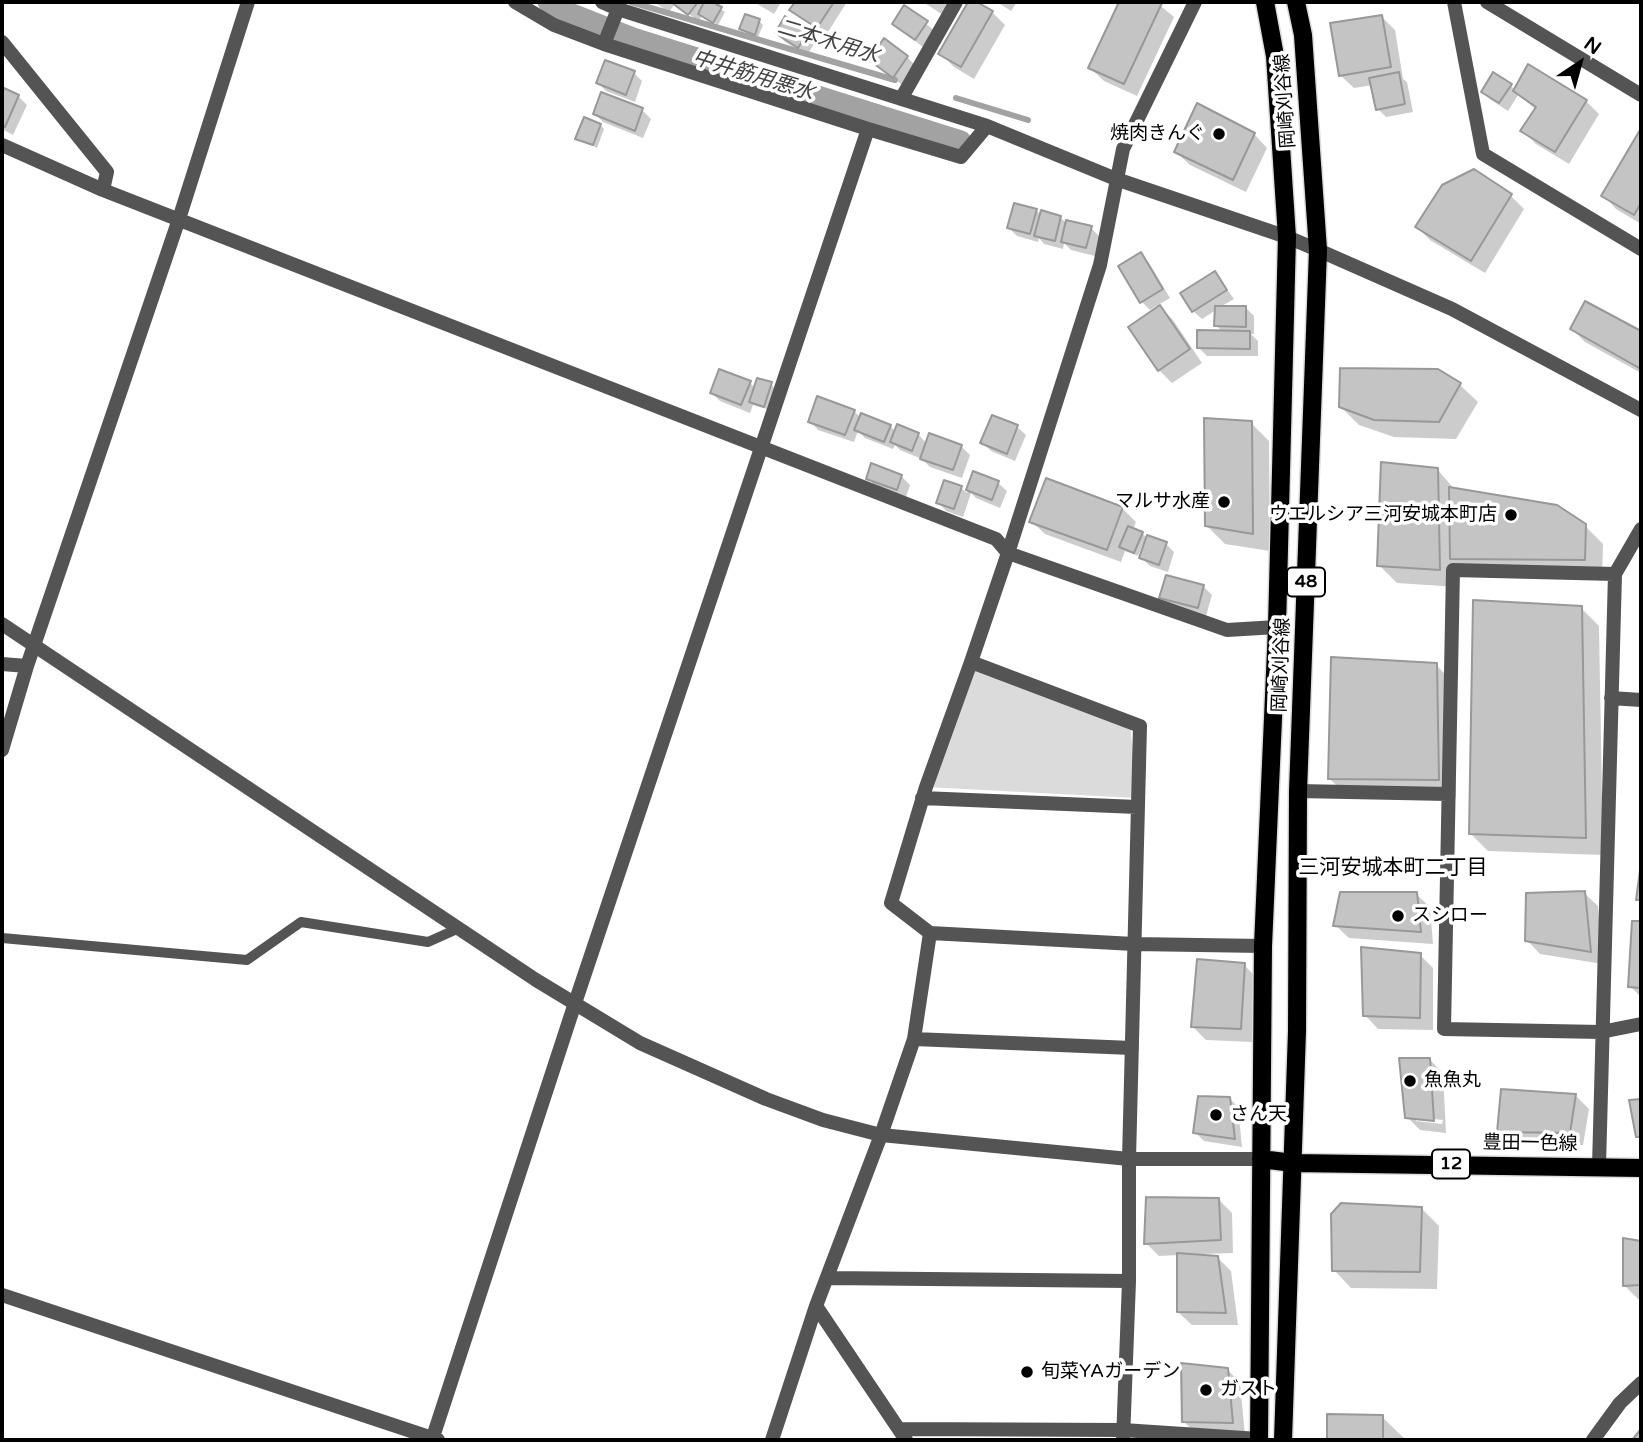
<!DOCTYPE html>
<meta charset="utf-8">
<style>
body{margin:0}
#map{position:relative;width:1643px;height:1442px;overflow:hidden;background:#fff;font-family:"Varela Round",sans-serif}
canvas{display:block}
.frame{position:absolute;inset:0;border:4px solid #000;pointer-events:none}
.north{position:absolute;left:1545px;top:28px;width:70px;height:70px;-webkit-text-stroke:5px #fff;paint-order:stroke;rotate:36deg;font-size:19px;font-weight:700;line-height:28px;text-align:center;color:#000}
.north::after{content:'';display:block;margin:auto;width:24px;height:32px;background:#000;clip-path:polygon(50% 0,100% 100%,50% 72%,0 100%)}
</style>
<div id="map">
<canvas width="1643" height="1442"></canvas>
<div class="frame"></div>
<div class="north">N</div>
</div>
<script>
const g = document.querySelector('canvas').getContext('2d');
g.lineJoin = 'round';
function fillPath(path, color) { g.fillStyle = color; g.fill(path, 'evenodd'); }
const poly = rows => new Path2D(rows.map(r => 'M' + r).join(''));
function strokePath(path, color, width, dash) { g.strokeStyle = color; g.lineWidth = width; g.lineCap = dash ? 'butt' : 'round'; g.setLineDash(dash || []); g.stroke(path); }
function label(font, color, halo, rows, align = 'center') {
  g.font = font + ' "Varela Round","Noto Sans JP",sans-serif'; g.lineWidth = 7; g.setLineDash([]); g.textBaseline = 'middle'; g.strokeStyle = halo; g.fillStyle = color; for (const [text, x, y, turn = 0] of rows) {
    g.save(); g.translate(x, y); g.rotate((+turn || 0) * Math.PI / 180); g.textAlign = isNaN(turn) ? turn : align; if (halo) g.strokeText(text, 0, 0); g.fillText(text, 0, 0); g.restore();
  }
}
const green = poly([
 [971,662,1130,723,1137,798,926,787]
]);
const shadow = poly([
 [654,2,708,2,725,12,718,25,702,16,697,22,695,21,696,19,679,7,679,10,674,5,669,12],
 [754,2,781,2,774,14],
 [797,2,847,2,826,35,800,18,791,10],
 [923,2,952,2,943,15],
 [970,2,974,2,992,12,1005,25,974,79,954,67,940,53],
 [997,2,1017,2,1011,11],
 [1121,2,1156,2,1174,17,1137,96,1104,81,1090,68],
 [905,7,935,31,924,48,894,24],
 [1382,17,1395,30,1403,79,1407,82,1413,112,1386,117,1378,109,1373,85,1354,88,1340,75],
 [759,21,763,25,758,37,741,28],
 [777,33,808,33,816,41,807,55,785,42],
 [907,57,916,66,902,85,871,60],
 [634,73,642,81,635,102,606,91,598,83],
 [1510,85,1515,90,1586,101,1599,114,1569,164,1536,144,1523,131,1537,110,1518,95,1508,111,1491,100,1483,92],
 [5,90,18,96,27,105,13,135,2,129,2,98],
 [602,94,642,110,651,119,643,138,603,122,595,114],
 [600,125,604,129,597,148,577,138],
 [1641,132,1641,224,1616,209,1603,195],
 [1254,134,1267,148,1246,192,1190,165,1176,152],
 [1474,171,1511,196,1524,209,1485,273,1430,240,1417,227],
 [1036,210,1041,216,1060,217,1067,224,1091,228,1100,237,1095,256,1071,250,1064,243,1063,249,1044,244,1039,238,1038,242,1017,236,1009,228],
 [1141,255,1149,263,1170,298,1158,305,1173,320,1202,363,1172,383,1159,370,1158,309,1156,306,1150,310,1141,301],
 [1215,273,1234,299,1220,307,1246,308,1254,316,1254,334,1251,334,1258,341,1258,356,1207,356,1198,347,1223,333,1216,325,1216,310,1202,319,1193,311],
 [1586,303,1641,333,1641,373,1585,342,1572,329],
 [1437,371,1460,385,1478,402,1456,439,1394,437,1359,425,1341,407],
 [750,383,755,388,771,384,774,388,767,409,753,405,750,413,720,401,712,393],
 [854,411,861,418,890,426,896,432,918,434,927,444,961,446,970,455,962,478,930,467,922,459,900,450,895,445,893,449,865,438,858,431,854,442,818,430,810,421],
 [993,417,1017,427,1026,435,1015,461,991,451,983,443],
 [1251,423,1269,441,1270,551,1225,544,1207,526],
 [1437,469,1455,490,1585,526,1603,544,1602,577,1470,576,1456,563,1457,587,1397,583,1379,565],
 [974,474,998,483,1007,491,1000,508,976,498,971,493,963,517,946,511,938,502,945,482,961,488,967,493],
 [901,476,910,485,906,497,876,487,868,478],
 [1122,508,1136,522,1133,529,1142,533,1148,539,1166,544,1174,552,1168,572,1150,566,1141,557,1146,545,1143,544,1138,556,1125,551,1121,562,1045,534,1031,521],
 [1203,586,1212,595,1206,616,1170,607,1161,598],
 [1581,608,1599,626,1603,855,1488,851,1470,833],
 [1436,665,1454,683,1456,797,1347,796,1329,778],
 [1584,893,1598,906,1603,964,1540,954,1527,940],
 [1416,894,1430,907,1433,944,1349,938,1335,925],
 [1634,923,1641,923,1641,997,1630,986],
 [1420,955,1433,968,1433,1030,1378,1029,1365,1015],
 [1244,965,1257,978,1253,1042,1206,1040,1193,1027],
 [1430,1060,1443,1073,1446,1133,1420,1130,1407,1117],
 [1416,1117,1443,1120,1442,1124,1416,1121],
 [1576,1096,1589,1109,1583,1145,1512,1145,1498,1131],
 [1230,1099,1238,1107,1242,1147,1204,1141,1195,1132],
 [1219,1200,1232,1213,1233,1253,1201,1254,1201,1256,1218,1258,1231,1271,1238,1325,1192,1325,1178,1312,1179,1255,1159,1256,1146,1243],
 [1421,1208,1439,1226,1437,1289,1351,1288,1334,1270],
 [1625,1240,1641,1242,1641,1299,1638,1299,1625,1286],
 [1227,1369,1240,1383,1245,1435,1197,1434,1183,1421],
 [1329,1416,1382,1417,1406,1440,1329,1440]
]);
const stream = poly([
 [631,2,895,80],
 [956,98,1028,120]
]);
const canal = poly([
 [548,2,562,10,633,38,961,141]
]);
const building = poly([
 [671,2,698,2,688,15,671,2],
 [704,2,712,2,722,7,713,23,698,14,704,2],
 [795,2,834,2,817,28,789,10,795,2],
 [968,2,977,2,993,11,961,67,938,54,968,2],
 [1119,2,1162,3,1124,84,1088,68,1119,2],
 [904,5,928,21,915,40,892,24,904,5],
 [745,14,760,19,755,35,739,29,745,14],
 [1382,15,1391,67,1339,76,1330,23,1382,15],
 [785,16,809,31,798,48,775,33,785,16],
 [884,38,908,56,893,78,869,60,884,38],
 [605,60,635,71,626,95,596,83,605,60],
 [1528,64,1587,100,1555,152,1520,131,1536,107,1513,91,1528,64],
 [1399,72,1405,104,1376,110,1369,78,1399,72],
 [1493,72,1512,84,1499,103,1481,92,1493,72],
 [4,88,19,95,5,127,2,126,2,94,4,88],
 [601,92,643,108,635,131,593,114,601,92],
 [1197,103,1255,133,1233,180,1174,152,1197,103],
 [584,117,601,124,593,145,575,139,584,117],
 [1640,130,1641,203,1634,215,1601,196,1640,130],
 [1474,169,1512,194,1471,261,1415,227,1442,185,1474,169],
 [1014,203,1037,209,1030,234,1007,228,1014,203],
 [1041,210,1061,216,1055,241,1034,236,1041,210],
 [1066,220,1092,226,1086,248,1061,242,1066,220],
 [1141,252,1163,289,1140,303,1118,266,1141,252],
 [1215,271,1227,290,1192,312,1180,293,1215,271],
 [1585,301,1641,331,1641,369,1570,329,1585,301],
 [1160,305,1190,349,1158,371,1128,327,1160,305],
 [1215,306,1246,306,1246,327,1214,326,1215,306],
 [1197,330,1250,331,1250,349,1197,348,1197,330],
 [1340,368,1438,369,1461,383,1439,422,1374,420,1339,407,1340,368],
 [719,369,751,381,741,405,710,393,719,369],
 [757,378,772,382,764,407,749,402,757,378],
 [817,396,855,410,845,435,808,422,817,396],
 [861,413,891,425,884,442,854,430,861,413],
 [992,415,1018,425,1007,454,980,443,992,415],
 [1204,418,1252,421,1253,534,1205,526,1204,418],
 [897,424,919,433,912,451,890,442,897,424],
 [929,433,962,445,953,470,920,459,929,433],
 [1381,462,1438,468,1440,570,1377,566,1381,462],
 [871,463,902,475,897,490,866,479,871,463],
 [973,471,999,481,992,500,966,490,973,471],
 [1046,478,1123,507,1107,550,1029,522,1046,478],
 [944,480,962,486,954,509,936,503,944,480],
 [1449,487,1557,505,1586,524,1585,560,1450,559,1449,487],
 [1128,526,1143,532,1134,553,1119,547,1128,526],
 [1147,535,1167,542,1159,565,1139,558,1147,535],
 [1166,575,1204,585,1198,608,1159,598,1166,575],
 [1473,600,1582,606,1586,838,1469,834,1473,600],
 [1331,657,1437,663,1439,780,1328,779,1331,657],
 [1641,863,1641,900,1636,900,1641,863],
 [1585,891,1591,952,1525,941,1526,893,1585,891],
 [1340,892,1417,892,1421,932,1333,926,1340,892],
 [1632,921,1641,921,1641,988,1628,987,1632,921],
 [1361,947,1421,953,1420,1018,1363,1016,1361,947],
 [1197,959,1245,963,1241,1029,1191,1027,1197,959],
 [1399,1058,1430,1058,1434,1121,1405,1118,1399,1058],
 [1501,1089,1576,1094,1570,1133,1497,1132,1501,1089],
 [1198,1096,1230,1097,1235,1139,1193,1133,1198,1096],
 [1641,1099,1641,1137,1636,1137,1629,1100,1641,1099],
 [1146,1197,1219,1198,1221,1240,1144,1244,1146,1197],
 [1341,1203,1422,1207,1420,1272,1332,1271,1331,1214,1341,1203],
 [1623,1238,1641,1241,1641,1285,1623,1286,1623,1238],
 [1177,1253,1218,1256,1226,1313,1177,1312,1177,1253],
 [1181,1363,1228,1368,1233,1423,1182,1422,1181,1363],
 [1327,1414,1383,1415,1383,1440,1327,1440,1327,1414],
 [1641,1429,1641,1440,1632,1440,1641,1429]
]);
const pedestrian = poly([
 [2,938,247,960,301,922,428,942,457,929]
]);
const minor = poly([
 [602,2,618,9,987,126,1116,179],
 [1195,2,1123,149,1100,265,1008,553,971,662,926,787,891,903,930,933,1134,944,1263,946],
 [1454,2,1483,154,1641,249],
 [2,42,107,172,103,190],
 [604,44,618,9],
 [901,99,956,2],
 [868,129,961,157,987,126],
 [2,145,103,190,996,539,1008,553,1227,630,1277,627],
 [971,662,1140,726,1129,1159,1129,1281,1123,1440],
 [2,664,27,666],
 [2,750,27,666,179,219,248,2],
 [922,798,1137,807],
 [914,1039,1132,1048],
 [828,1278,1129,1281],
 [2,1295,438,1440],
 [816,1306,906,1440],
 [899,1429,1123,1430,1259,1439],
 [432,1440,575,1003,868,129,604,44,554,25,515,2],
 [772,1440,816,1306,881,1135,914,1039,930,933]
]);
const tertiary = poly([
 [1487,2,1641,95],
 [1116,179,1287,237,1318,250,1452,309,1641,410],
 [1615,574,1453,570,1444,1029,1601,1032,1641,1024],
 [2,624,536,980,640,1043,766,1099,823,1120,881,1135,1129,1159,1261,1159],
 [1611,698,1641,700],
 [1298,791,1448,794],
 [1599,1166,1615,574,1641,529],
 [1593,1440,1620,1403,1641,1383]
]);
const primary = poly([
 [1261,1159,1293,1163,1641,1168],
 [1259,1440,1263,946,1277,627,1287,237,1275,56,1265,2],
 [1283,1440,1297,1031,1298,791,1318,250,1303,35,1296,2]
]);
const markers = [
 [1219,134,7,"#000"],
 [1224,502,7,"#000"],
 [1511,515,7,"#000"],
 [1398,916,7,"#000"],
 [1410,1081,7,"#000"],
 [1216,1115,7,"#000"],
 [1027,1372,7,"#000"],
 [1206,1390,7,"#000"]
];
const shields = [
 [1306,582,38],
 [1451,1164,38]
];
const shieldNames = [
 ["48",1306,582],
 ["12",1451,1164]
];
const streetNames = [
 ["岡崎刈谷線",1286,101,-94],
 ["岡崎刈谷線",1282,665,-88],
 ["豊田一色線",1530,1144,1]
];
const poiNames = [
 ["焼肉きんぐ",1205,134,"right"],
 ["マルサ水産",1210,502,"right"],
 ["ウエルシア三河安城本町店",1497,515,"right"],
 ["スシロー",1412,916],
 ["魚魚丸",1424,1081],
 ["さん天",1230,1115],
 ["旬菜YAガーデン",1041,1372],
 ["ガスト",1220,1390]
];
const waterNames = [
 ["二本木用水",828,42,17],
 ["中井筋用悪水",753,76,17]
];
const neighbourhoodNames = [
 ["三河安城本町二丁目",1393,868]
];
fillPath(green, '#dbdbdb');
fillPath(shadow, '#0003');
strokePath(stream, '#a2a2a2', 6);
strokePath(canal, '#a2a2a2', 21);
fillPath(building, '#c4c4c4');
strokePath(building, '#989898', 2);
strokePath(primary, '#dbdbdb', 21);
strokePath(pedestrian, '#545454', 10);
strokePath(minor, '#545454', 14);
strokePath(tertiary, '#545454', 14);
strokePath(primary, '#000', 18);
for (const [x, y, r, color] of markers) { const dot = new Path2D(); dot.arc(x, y, r, 0, 2 * Math.PI); g.fillStyle = color; g.fill(dot); strokePath(dot, '#fff', 2.5); }
for (const [x, y, w] of shields) { const box = new Path2D(); box.roundRect(x - w / 2, y - 14.5, w, 29, 5); g.fillStyle = '#fff'; g.fill(box); strokePath(box, '#000', 2); }
label('bold 18px', '#000', null, shieldNames);
label('19px', '#000', '#fff', streetNames);
label('19px', '#000', '#fff', poiNames, 'left');
label('italic 21px', '#434343', '#fff', waterNames);
label('21px', '#000', '#fff', neighbourhoodNames);
</script>
